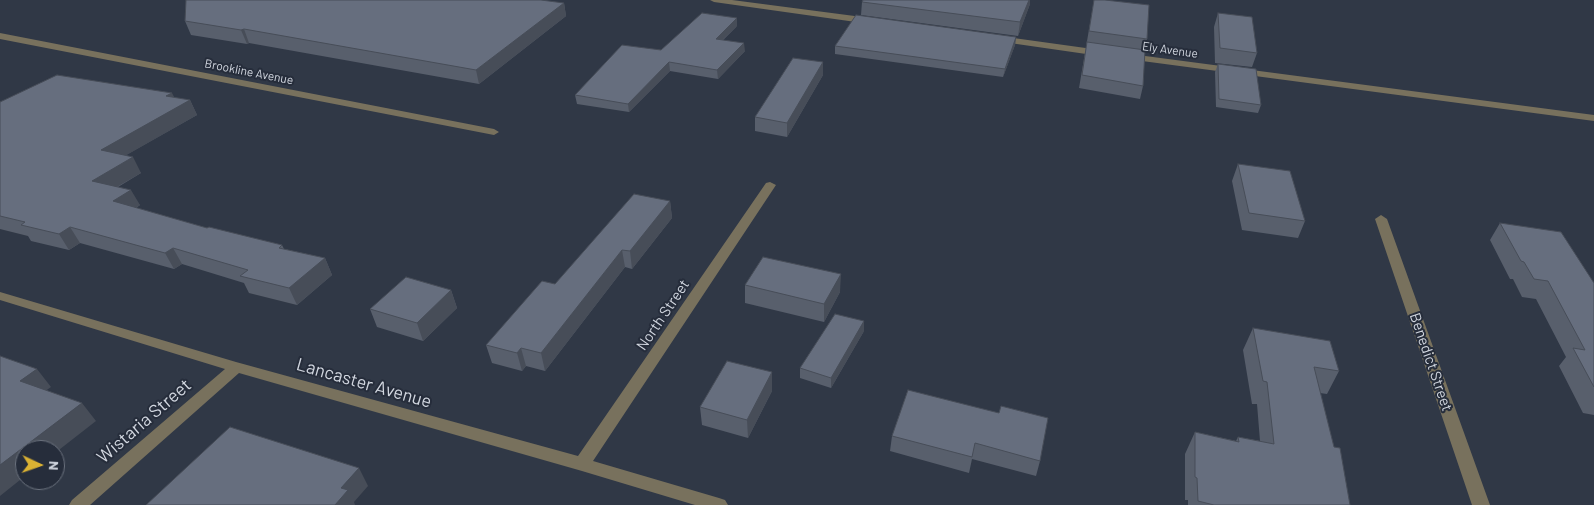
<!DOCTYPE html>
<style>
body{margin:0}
#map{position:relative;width:1594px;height:505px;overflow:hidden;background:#303846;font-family:Barlow,sans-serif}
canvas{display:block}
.north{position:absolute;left:15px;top:440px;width:50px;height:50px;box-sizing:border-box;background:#262d3b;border:1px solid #6a717d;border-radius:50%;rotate:93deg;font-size:14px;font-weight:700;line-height:20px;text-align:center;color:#d1d6df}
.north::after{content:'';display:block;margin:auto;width:18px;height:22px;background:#dbb233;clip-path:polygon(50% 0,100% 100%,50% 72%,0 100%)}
</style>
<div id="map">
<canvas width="1594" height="505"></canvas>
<div class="north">N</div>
</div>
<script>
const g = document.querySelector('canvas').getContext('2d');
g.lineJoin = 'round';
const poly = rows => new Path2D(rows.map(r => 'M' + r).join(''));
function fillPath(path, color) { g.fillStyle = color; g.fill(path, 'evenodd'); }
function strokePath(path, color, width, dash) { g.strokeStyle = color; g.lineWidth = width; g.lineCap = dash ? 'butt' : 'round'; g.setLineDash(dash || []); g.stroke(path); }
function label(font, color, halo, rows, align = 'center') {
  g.font = font + ' Barlow,sans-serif'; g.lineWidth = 4; g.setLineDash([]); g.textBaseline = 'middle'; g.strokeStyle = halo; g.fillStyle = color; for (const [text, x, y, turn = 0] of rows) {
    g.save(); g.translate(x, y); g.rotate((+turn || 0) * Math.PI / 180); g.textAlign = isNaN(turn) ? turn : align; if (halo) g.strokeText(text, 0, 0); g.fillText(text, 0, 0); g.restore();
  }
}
const minor = poly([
 [710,0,732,0,870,18,874,21,870,24,714,2,710,0],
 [0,33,494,129,499,132,494,135,0,39,0,33],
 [999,36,1100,50,1104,53,1100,56,996,41,995,39,999,36],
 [1130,54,1594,115,1594,121,1127,59,1127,55,1130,54],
 [770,182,776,185,593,461,719,498,725,500,728,505,695,505,582,471,239,373,90,505,69,505,72,500,225,369,0,300,0,292,236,362,578,456,766,183,770,182],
 [1381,215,1387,219,1490,505,1472,505,1375,219,1381,215]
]);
const wall = poly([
 [863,0,1030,0,1030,4,1018,36,861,15,862,2],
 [1094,0,1147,39,1144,50,1143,86,1140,99,1079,88],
 [564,3,566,16,479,84,249,43,247,44,191,35,185,21],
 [1218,13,1257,53,1252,67,1215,63,1214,27],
 [737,26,723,40,745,51,718,79,670,71,629,112,577,104,575,95,661,50],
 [1016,37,1015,45,1003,77,835,54,835,46],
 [823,62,823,75,787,137,755,131,755,117],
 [1218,64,1261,105,1258,113,1216,107,1215,72],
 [175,98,190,100,197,115,126,155,141,173,118,187,140,205,136,208,207,228,282,245,284,249,325,258,332,275,297,305,249,293,244,283,182,264,174,269,80,243,69,250,31,241,28,236,0,229,0,102],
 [1238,164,1305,221,1298,238,1242,230,1232,181],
 [670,201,672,218,632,269,625,267,545,371,526,366,522,371,492,363,486,345,555,284],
 [1500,223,1594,283,1594,415,1583,413,1559,366,1566,357,1536,299,1522,297,1513,279,1510,279,1490,240],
 [745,285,840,292,824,322,745,303],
 [451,290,457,308,423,341,377,327,370,309],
 [1253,328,1339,371,1327,394,1320,393,1334,447,1350,505,1188,505,1188,500,1185,500,1185,454,1195,432,1236,441,1238,437,1260,441,1257,404,1252,404,1243,350],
 [864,331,831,388,800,378,800,368],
 [772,372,772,391,748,438,702,425,700,407],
 [908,390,1040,461,1036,476,972,459,969,473,890,451,892,436]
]);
const shadedWall = poly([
 [1029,0,1030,0,1030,4,1018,36,1020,22],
 [564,3,566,16,479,84,476,70],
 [737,18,737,26,716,46,716,39],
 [244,29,249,43,247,44,241,30],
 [1016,37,1015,45,1003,77,1005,69],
 [744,43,745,51,718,79,717,70],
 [669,62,670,71,629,112,628,104],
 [823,62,823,75,787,137,787,123],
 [172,93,179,106,190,100,197,115,109,165,101,150,166,96],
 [133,157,141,173,101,196,92,181],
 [131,190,140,205,122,217,113,201],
 [670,201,672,218,632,269,630,251],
 [70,227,80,243,69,250,59,234],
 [173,248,182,264,174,269,165,253],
 [622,250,625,267,545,371,541,353],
 [325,258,332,275,297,305,289,288],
 [841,274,840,292,824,322,824,304],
 [451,290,457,308,423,341,417,323],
 [864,321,864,331,831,388,831,378],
 [521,348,526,366,522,371,517,353],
 [37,369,51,387,34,399,20,381],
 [772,372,772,391,748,438,747,420],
 [82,403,96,421,55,453,55,450,25,450,25,476,0,496,0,465],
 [359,468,368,486,354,502,355,505,335,505,341,488]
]);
const building = poly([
 [186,0,541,0,564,3,476,70,244,29,241,30,185,21,186,0],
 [863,0,1029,0,1020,22,862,2,863,0],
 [1094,0,1105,0,1149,5,1147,39,1089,31,1094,0],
 [702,13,737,18,716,39,744,43,717,70,669,62,628,104,575,95,622,45,661,50,702,13],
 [1218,13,1252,17,1257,53,1220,48,1218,13],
 [856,15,1016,37,1005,69,835,46,856,15],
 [1087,42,1145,50,1143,86,1082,75,1087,42],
 [793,58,823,62,787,123,755,117,793,58],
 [1218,64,1256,69,1261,105,1219,99,1218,64],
 [57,75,172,93,166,96,190,100,101,150,133,157,92,181,131,190,113,201,207,228,209,227,282,245,279,248,325,258,289,288,240,276,248,270,173,248,165,253,70,227,59,234,21,225,25,222,0,216,0,102,57,75],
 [1238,164,1290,171,1305,221,1249,213,1238,164],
 [634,194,670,201,630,251,622,250,541,353,521,348,517,353,486,345,542,281,555,284,634,194],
 [1500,223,1561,232,1594,283,1594,387,1573,348,1585,350,1548,281,1534,279,1524,262,1521,261,1500,223],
 [763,257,841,274,824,304,745,285,763,257],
 [406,277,451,290,417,323,370,309,406,277],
 [835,314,864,321,831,378,800,368,835,314],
 [1253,328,1330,341,1339,371,1314,367,1334,447,1340,448,1350,505,1214,505,1198,501,1197,478,1195,477,1195,432,1239,442,1238,437,1274,444,1267,382,1263,381,1253,328],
 [0,356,37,369,20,381,82,403,0,465,0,356],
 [727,361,772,372,747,420,700,407,727,361],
 [908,390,999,413,1001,406,1048,418,1040,461,975,443,972,457,892,436,908,390],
 [230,427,359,468,341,488,348,490,335,505,146,505,230,427]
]);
const farStreetnames = [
 ["Ely Avenue",1170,50,8],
 ["Brookline Avenue",249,72,11]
];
const streetNames = [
 ["North Street",663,315,-56],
 ["Benedict Street",1431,362,71]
];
const nearStreetnames = [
 ["Lancaster Avenue",364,383,16],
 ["Wistaria Street",144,421,-41]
];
fillPath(minor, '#78715d');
fillPath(wall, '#585f6c');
fillPath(shadedWall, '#474d58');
fillPath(building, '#666e7e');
strokePath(building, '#474d58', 1);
label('12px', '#d1d6df', '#262d3b', farStreetnames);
label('15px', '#d1d6df', '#262d3b', streetNames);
label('18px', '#d1d6df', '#262d3b', nearStreetnames);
</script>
